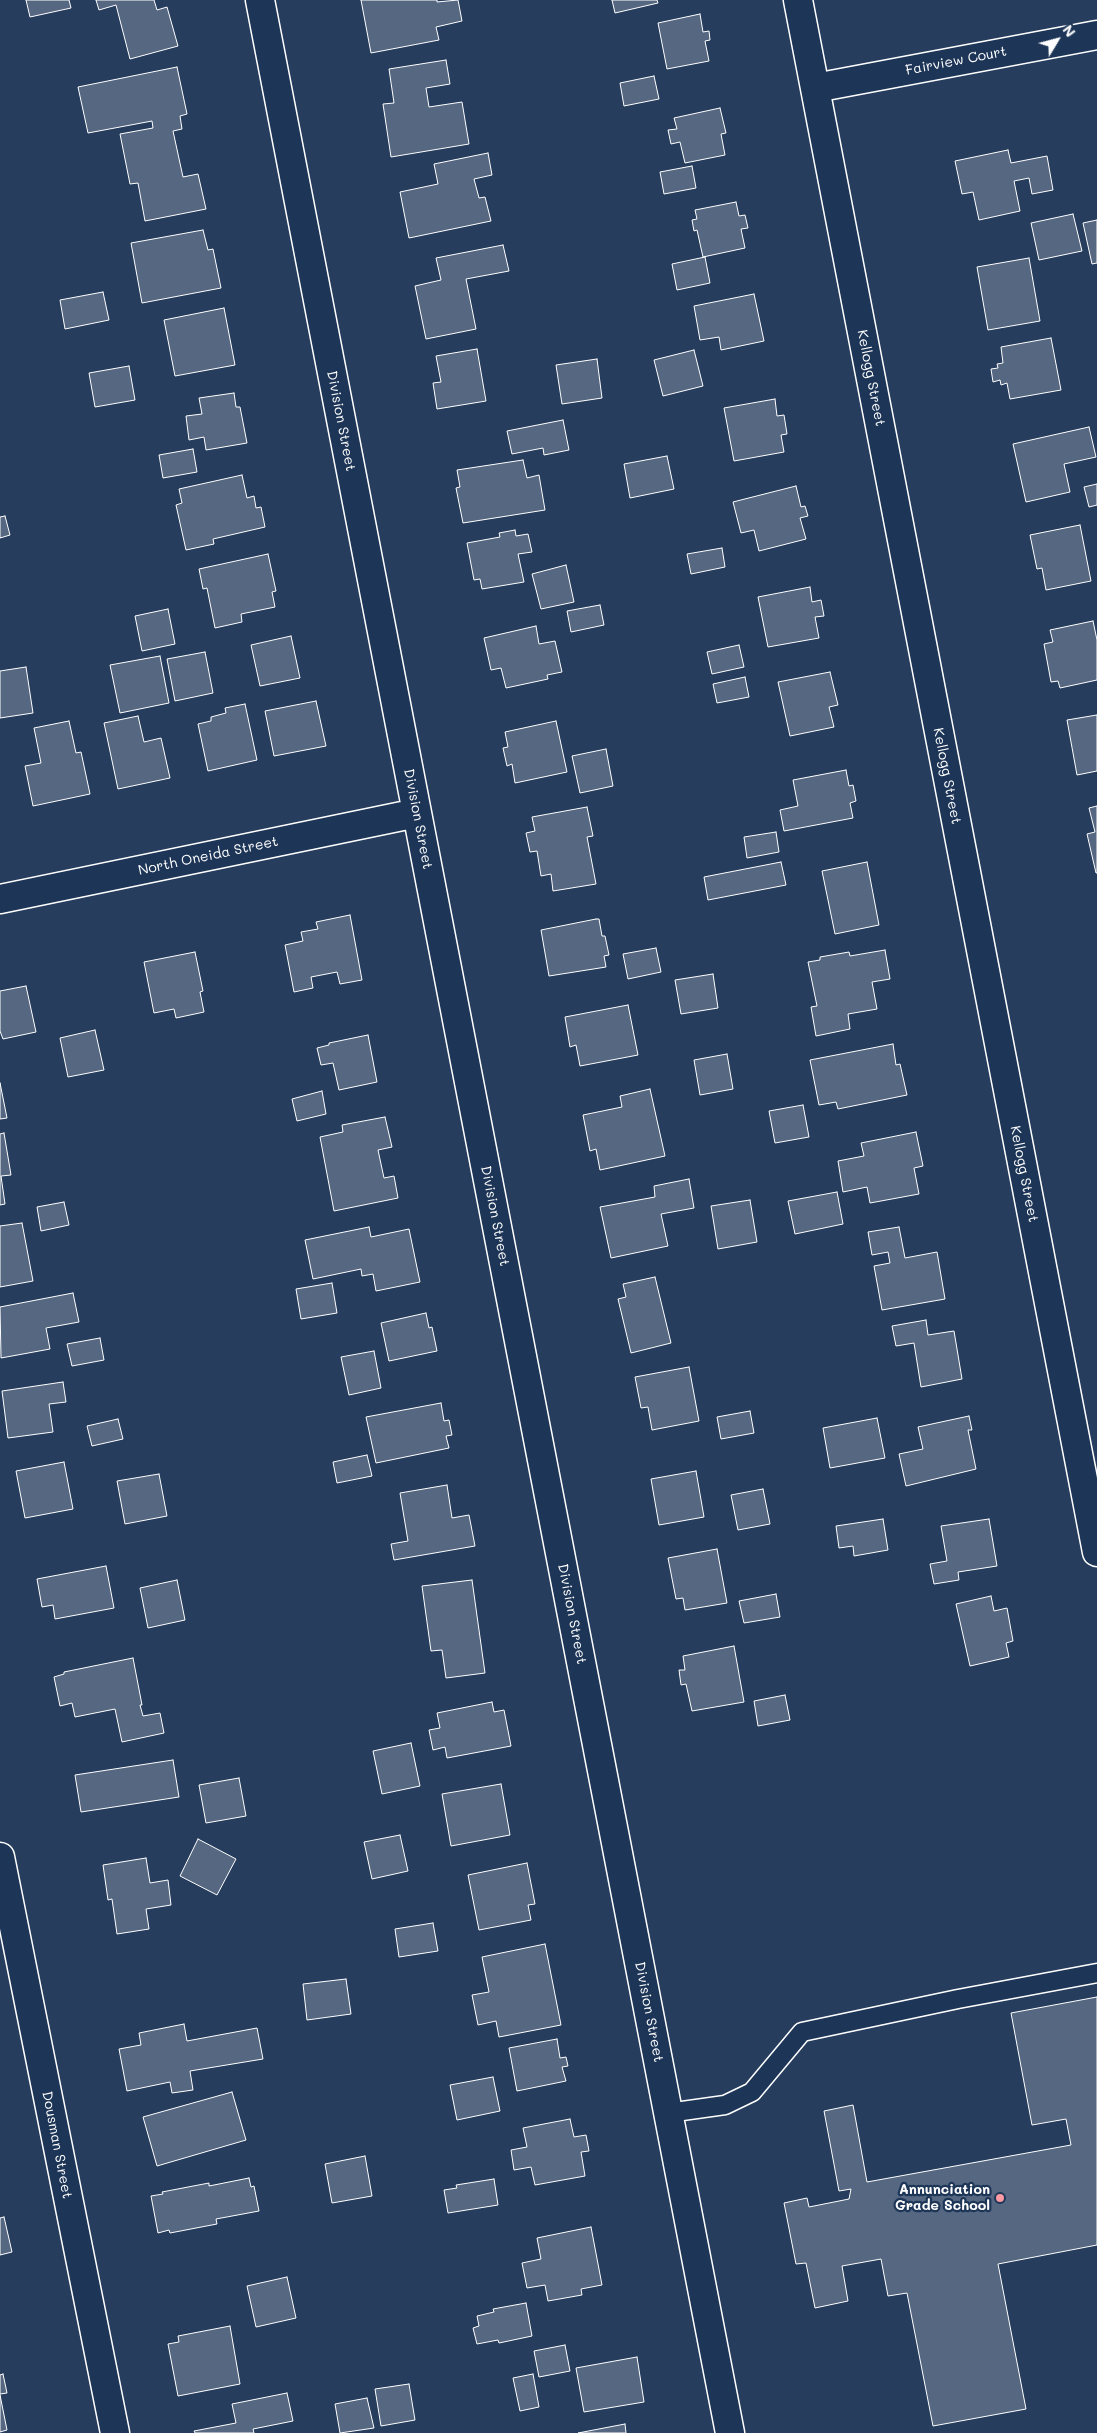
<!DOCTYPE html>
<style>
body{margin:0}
#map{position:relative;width:1097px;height:2433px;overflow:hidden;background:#263d5e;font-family:Mali,sans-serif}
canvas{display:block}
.north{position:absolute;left:1032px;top:15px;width:50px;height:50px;-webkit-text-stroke:4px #1d3557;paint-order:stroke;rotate:53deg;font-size:14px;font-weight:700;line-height:20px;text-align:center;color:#fff}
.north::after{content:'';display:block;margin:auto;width:18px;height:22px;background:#fff;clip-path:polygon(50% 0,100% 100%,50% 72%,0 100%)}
</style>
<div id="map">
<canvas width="1097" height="2433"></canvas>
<div class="north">N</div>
</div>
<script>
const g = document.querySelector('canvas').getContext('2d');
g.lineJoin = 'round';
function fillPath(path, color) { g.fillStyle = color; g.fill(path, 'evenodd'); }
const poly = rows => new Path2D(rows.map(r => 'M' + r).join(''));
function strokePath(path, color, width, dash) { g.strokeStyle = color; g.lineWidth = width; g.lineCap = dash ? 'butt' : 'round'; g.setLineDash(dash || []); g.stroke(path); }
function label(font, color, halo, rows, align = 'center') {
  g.font = font + ' Mali,sans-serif'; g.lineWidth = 4.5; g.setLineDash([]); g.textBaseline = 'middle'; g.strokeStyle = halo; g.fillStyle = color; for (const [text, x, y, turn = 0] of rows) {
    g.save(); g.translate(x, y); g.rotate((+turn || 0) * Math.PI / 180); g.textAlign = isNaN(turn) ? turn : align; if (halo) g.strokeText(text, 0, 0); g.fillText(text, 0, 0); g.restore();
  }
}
const building = poly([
 [26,0,69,0,71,8,30,17,26,0],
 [96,0,154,0,157,10,167,7,178,46,130,59,116,5,99,10,96,0],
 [361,0,437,0,437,2,458,0,462,21,436,27,439,40,371,53,361,0],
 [612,0,657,0,658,3,615,13,612,0],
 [700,14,703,32,709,31,710,40,705,41,709,61,667,69,658,23,700,14],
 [446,60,450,84,426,88,429,107,462,102,469,144,391,157,383,104,394,103,389,69,446,60],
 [177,67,187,114,180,116,182,129,173,131,183,177,198,174,206,209,145,221,138,183,130,184,120,134,153,128,152,121,88,133,78,87,177,67],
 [654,76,659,99,624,106,620,83,654,76],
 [720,108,726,133,721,134,725,155,685,163,680,142,671,144,668,130,677,129,674,118,720,108],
 [1008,150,1011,163,1047,156,1053,190,1032,194,1029,178,1014,181,1020,211,979,220,973,192,962,194,955,161,1008,150],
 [488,153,492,175,474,179,479,198,485,197,491,221,409,238,400,192,438,184,434,164,488,153],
 [692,166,696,188,664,194,660,172,692,166],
 [736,202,739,216,745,215,748,228,741,229,745,248,703,257,697,230,694,231,692,220,697,219,695,210,736,202],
 [1073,214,1082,251,1039,260,1031,223,1073,214],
 [1097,220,1097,263,1092,264,1083,223,1097,220],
 [203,230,208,250,213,249,221,288,142,303,131,243,203,230],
 [503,245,509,271,466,279,476,329,426,339,415,286,441,280,436,258,503,245],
 [705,257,710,283,677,290,672,264,705,257],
 [1029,258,1040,321,988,330,977,267,1029,258],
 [103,292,109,320,65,329,60,300,103,292],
 [754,294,764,341,721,350,719,337,700,340,694,306,754,294],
 [224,308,235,365,175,376,164,320,224,308],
 [1051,338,1061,390,1010,399,1007,383,1001,385,1000,380,993,382,991,369,998,368,997,364,1003,363,1001,347,1051,338],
 [477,349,486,401,437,409,433,383,441,382,436,356,477,349],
 [694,350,703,386,663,396,654,360,694,350],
 [597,359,602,398,562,404,556,365,597,359],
 [129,366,135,400,95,407,89,373,129,366],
 [234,393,236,407,240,407,247,443,206,450,204,437,189,440,186,416,202,414,199,398,234,393],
 [775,399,777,416,784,415,787,434,781,435,784,452,734,461,724,408,775,399],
 [563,420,569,450,544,455,543,448,512,454,507,431,563,420],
 [1089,427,1096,457,1064,464,1070,492,1026,502,1013,444,1089,427],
 [193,449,197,472,163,478,159,455,193,449],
 [667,456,674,489,630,498,624,464,667,456],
 [523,460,527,478,539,475,545,510,463,523,456,488,460,487,457,470,523,460],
 [242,475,247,498,254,496,256,508,261,507,265,527,213,539,214,544,186,550,176,505,182,503,179,489,242,475],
 [1097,484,1097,505,1089,507,1084,487,1097,484],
 [796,486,801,507,805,506,808,516,800,518,806,539,759,551,754,530,741,533,733,502,796,486],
 [5,516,10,535,0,538,0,517,5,516],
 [1080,525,1091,581,1046,590,1042,568,1037,569,1030,535,1080,525],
 [515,530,516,536,528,534,532,552,518,554,524,582,482,589,480,579,474,580,467,543,500,537,499,533,515,530],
 [722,548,725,567,691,574,687,554,722,548],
 [268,554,276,591,272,592,275,607,241,614,242,622,215,628,207,588,203,589,199,569,268,554],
 [566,565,574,602,541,609,532,574,566,565],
 [810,587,812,602,821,600,824,616,815,617,819,638,768,647,758,597,810,587],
 [600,605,604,625,571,632,567,611,600,605],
 [168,609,175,644,142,651,135,616,168,609],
 [1093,621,1097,640,1097,680,1060,688,1058,681,1051,682,1044,644,1053,642,1050,630,1093,621],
 [536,626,539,644,555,641,562,672,547,675,548,679,506,688,501,668,491,670,484,638,536,626],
 [291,636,300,678,260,686,251,645,291,636],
 [739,645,744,667,712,674,707,652,739,645],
 [205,652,213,693,175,701,167,659,205,652],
 [160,656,169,703,120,713,110,665,160,656],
 [26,667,33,713,0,718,0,671,26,667],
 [830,672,838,705,829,707,834,727,790,736,778,682,830,672],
 [745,677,749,697,717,703,713,684,745,677],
 [316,701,326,746,274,756,265,711,316,701],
 [245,704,257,760,208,771,198,724,211,721,211,717,226,713,225,708,245,704],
 [1097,715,1097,771,1077,775,1067,720,1097,715],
 [138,716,144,742,161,738,170,778,118,789,104,723,138,716],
 [69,721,76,753,81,752,90,794,33,806,25,766,41,763,34,728,69,721],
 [556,721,567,772,515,783,512,764,507,766,503,748,508,747,505,732,556,721],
 [606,749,613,786,580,793,572,756,606,749],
 [846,770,849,786,853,785,856,801,850,803,853,818,784,831,780,810,798,806,793,780,846,770],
 [1097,806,1097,873,1096,873,1087,834,1095,832,1089,808,1097,806],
 [587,807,593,836,587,837,596,884,553,891,551,874,541,876,537,851,530,852,526,833,535,831,532,817,587,807],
 [776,832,779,852,747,858,744,837,776,832],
 [781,862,786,885,708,900,704,877,781,862],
 [867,862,879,925,835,934,822,871,867,862],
 [350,915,362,980,340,984,337,972,311,977,313,988,294,992,285,945,303,941,301,932,318,929,316,922,350,915],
 [596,919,599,919,602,936,605,936,609,955,604,956,606,967,549,976,541,930,596,919],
 [656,948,661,972,628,979,623,954,656,948],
 [885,950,890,979,872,982,877,1009,848,1014,850,1029,816,1036,811,1007,817,1006,808,962,820,960,820,957,849,952,850,956,885,950],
 [195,952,203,991,200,992,204,1012,176,1018,174,1009,154,1013,144,962,195,952],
 [713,974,718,1008,681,1014,675,980,713,974],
 [26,986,36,1032,3,1039,0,1031,0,991,26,986],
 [628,1005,638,1055,580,1066,576,1045,570,1047,565,1017,628,1005],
 [95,1030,104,1070,68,1077,60,1038,95,1030],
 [368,1035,377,1082,339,1090,333,1063,321,1065,317,1048,329,1045,329,1043,368,1035],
 [893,1044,896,1065,900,1064,907,1095,838,1109,836,1102,819,1105,810,1060,893,1044],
 [727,1054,733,1089,700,1095,694,1060,727,1054],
 [0,1083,7,1118,0,1119,0,1083],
 [650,1089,665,1156,600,1170,596,1149,590,1151,583,1115,622,1107,620,1096,650,1089],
 [322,1091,326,1114,297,1121,292,1099,322,1091],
 [803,1105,809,1137,775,1143,769,1111,803,1105],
 [385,1117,392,1147,378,1150,384,1178,394,1176,398,1198,334,1211,320,1137,343,1132,342,1125,385,1117],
 [916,1132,923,1166,914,1168,919,1194,870,1203,867,1187,843,1192,838,1161,864,1156,861,1143,916,1132],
 [4,1133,11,1175,1,1176,5,1204,0,1205,0,1134,4,1133],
 [689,1179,694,1208,661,1214,668,1246,611,1258,600,1207,655,1197,654,1186,689,1179],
 [837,1192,843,1224,795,1234,788,1201,837,1192],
 [750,1200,757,1242,718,1249,711,1206,750,1200],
 [64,1202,69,1225,41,1231,37,1207,64,1202],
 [22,1223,33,1281,0,1287,0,1226,22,1223],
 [369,1227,371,1237,409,1229,420,1282,376,1291,373,1274,362,1276,361,1269,313,1279,305,1240,369,1227],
 [899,1227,905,1258,937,1252,945,1299,882,1310,874,1266,890,1263,888,1252,872,1255,868,1232,899,1227],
 [655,1277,671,1343,631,1353,618,1299,626,1297,623,1284,655,1277],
 [332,1283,337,1313,301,1319,296,1289,332,1283],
 [73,1293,79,1322,46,1328,50,1349,1,1358,0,1307,73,1293],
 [426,1313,429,1328,432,1327,437,1351,389,1361,381,1323,426,1313],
 [926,1320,928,1335,954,1331,962,1379,921,1387,914,1343,896,1346,892,1326,926,1320],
 [100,1338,104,1360,72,1366,67,1344,100,1338],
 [374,1351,381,1388,349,1395,341,1357,374,1351],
 [689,1367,699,1421,652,1430,648,1407,641,1408,635,1377,689,1367],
 [63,1382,66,1402,49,1404,53,1432,8,1438,2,1391,63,1382],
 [441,1403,444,1421,449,1420,452,1435,446,1436,449,1448,376,1463,366,1417,441,1403],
 [750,1411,754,1433,721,1439,717,1417,750,1411],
 [969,1416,972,1430,968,1430,976,1469,906,1486,899,1454,923,1449,918,1427,969,1416],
 [877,1418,885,1458,830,1468,823,1428,877,1418],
 [118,1419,123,1439,92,1446,87,1426,118,1419],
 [367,1455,372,1476,337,1483,333,1462,367,1455],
 [64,1462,73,1509,25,1518,16,1471,64,1462],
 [696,1471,704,1517,659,1525,651,1479,696,1471],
 [159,1474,167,1516,125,1524,117,1481,159,1474],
 [447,1485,452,1518,469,1515,475,1546,394,1560,391,1544,408,1541,400,1493,447,1485],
 [763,1489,770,1524,738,1530,731,1495,763,1489],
 [883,1519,888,1550,854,1556,853,1546,839,1548,836,1526,883,1519],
 [989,1519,997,1566,958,1572,959,1580,934,1584,930,1564,947,1561,941,1526,989,1519],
 [717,1549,727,1603,685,1610,683,1598,676,1599,668,1558,717,1549],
 [106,1566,114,1608,55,1619,53,1605,42,1607,37,1579,106,1566],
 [177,1580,185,1620,148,1628,140,1588,177,1580],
 [472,1580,485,1673,446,1678,442,1650,431,1651,422,1586,472,1580],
 [776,1594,780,1617,744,1623,739,1601,776,1594],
 [991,1596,994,1611,1007,1608,1013,1641,1006,1643,1009,1657,970,1666,956,1604,991,1596],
 [734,1646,744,1702,692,1711,686,1684,681,1685,679,1670,685,1670,683,1656,734,1646],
 [133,1658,142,1705,140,1705,143,1716,160,1713,164,1733,122,1742,115,1709,75,1717,72,1703,60,1706,54,1677,64,1674,64,1672,133,1658],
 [785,1695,790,1720,758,1726,754,1701,785,1695],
 [492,1702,494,1712,504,1710,511,1746,447,1758,445,1747,433,1750,429,1730,440,1728,437,1713,492,1702],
 [411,1743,420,1786,382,1794,373,1751,411,1743],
 [173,1760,179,1797,81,1812,75,1775,173,1760],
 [239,1778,246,1816,206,1823,199,1785,239,1778],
 [501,1784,510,1835,451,1846,442,1794,501,1784],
 [400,1835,408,1871,372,1879,364,1842,400,1835],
 [198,1839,236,1859,217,1895,180,1876,198,1839],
 [146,1858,150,1883,168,1880,171,1905,146,1909,149,1929,117,1934,112,1899,108,1900,103,1865,146,1858],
 [527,1863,535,1904,528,1905,531,1920,479,1930,468,1875,527,1863],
 [433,1923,438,1951,399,1957,395,1929,433,1923],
 [545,1944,561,2025,499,2037,496,2021,478,2025,472,1995,489,1992,482,1957,545,1944],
 [346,1979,351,2014,307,2020,303,1984,346,1979],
 [1097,1997,1097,2245,998,2264,1026,2409,933,2426,907,2293,888,2296,881,2259,842,2266,848,2301,815,2308,806,2263,796,2264,784,2203,807,2198,809,2207,849,2199,851,2189,839,2191,824,2111,853,2105,867,2182,1071,2145,1066,2119,1032,2125,1011,2013,1097,1997],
 [184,2024,187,2041,257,2028,263,2059,190,2071,193,2090,172,2093,170,2082,127,2091,119,2049,141,2045,139,2033,184,2024],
 [557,2039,560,2058,566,2057,568,2066,562,2067,566,2081,517,2091,509,2048,557,2039],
 [493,2077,500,2111,457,2120,450,2085,493,2077],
 [232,2092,246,2140,157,2166,143,2117,232,2092],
 [570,2119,574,2137,586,2135,589,2151,581,2152,585,2176,535,2185,531,2167,514,2170,511,2150,527,2147,523,2128,570,2119],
 [365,2156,372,2196,332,2203,325,2164,365,2156],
 [249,2178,251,2187,254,2186,259,2211,216,2219,217,2224,170,2233,169,2230,158,2233,151,2196,163,2194,162,2192,209,2183,209,2186,249,2178],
 [494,2179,498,2205,448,2213,444,2190,457,2188,456,2185,494,2179],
 [4,2217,12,2252,0,2255,0,2218,4,2217],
 [591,2227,602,2285,581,2289,582,2295,548,2301,545,2285,527,2288,522,2263,541,2259,537,2238,591,2227],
 [287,2277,296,2318,256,2327,247,2286,287,2277],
 [526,2303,532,2336,499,2343,498,2340,477,2344,473,2328,479,2326,477,2316,494,2312,493,2309,526,2303],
 [230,2326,240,2384,178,2396,168,2344,179,2342,178,2336,230,2326],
 [565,2345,570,2371,539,2377,534,2351,565,2345],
 [637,2357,644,2402,584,2412,576,2368,637,2357],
 [3,2374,7,2393,0,2394,0,2375,3,2374],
 [533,2374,539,2407,520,2411,513,2378,533,2374],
 [409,2384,415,2420,381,2426,375,2389,409,2384],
 [287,2393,293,2421,253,2429,254,2433,195,2433,194,2431,236,2423,232,2404,287,2393],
 [0,2395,7,2430,0,2432,0,2395],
 [367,2398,374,2428,340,2433,335,2404,367,2398],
 [625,2424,626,2433,578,2433,625,2424]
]);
const lane = poly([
 [668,2113,725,2105,752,2092,802,2032,958,1999,1097,1973]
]);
const street = poly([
 [260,0,730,2433],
 [798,0,1097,1552],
 [815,88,1097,35],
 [0,899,417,813]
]);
const secondary = poly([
 [0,1857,115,2433]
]);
const markers = [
 [1000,2198,5,"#ff9aa2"]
];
const streetNames = [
 ["Fairview Court",956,61,-11],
 ["Kellogg Street",871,378,79],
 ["Division Street",341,421,79],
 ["Kellogg Street",947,776,79],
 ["Division Street",418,819,79],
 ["North Oneida Street",208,856,-12],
 ["Kellogg Street",1024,1174,79],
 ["Division Street",495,1216,79],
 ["Division Street",572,1614,79],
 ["Division Street",649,2012,79],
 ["Dousman Street",57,2145,79]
];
const poiNames = [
 ["Annunciation",990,2190],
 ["Grade School",990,2206]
];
fillPath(building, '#556781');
strokePath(building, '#fff', 1);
strokePath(lane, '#fff', 21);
strokePath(street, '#fff', 31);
strokePath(secondary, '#fff', 31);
strokePath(lane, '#1d3557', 18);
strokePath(street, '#1d3557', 28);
strokePath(secondary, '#1d3557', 28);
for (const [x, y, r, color] of markers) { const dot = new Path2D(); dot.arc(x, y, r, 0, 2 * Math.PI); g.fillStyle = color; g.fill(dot); strokePath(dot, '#1d3557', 2); }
label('14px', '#fff', '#1d3557', streetNames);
label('bold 14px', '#fff', '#1d3557', poiNames, 'right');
</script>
